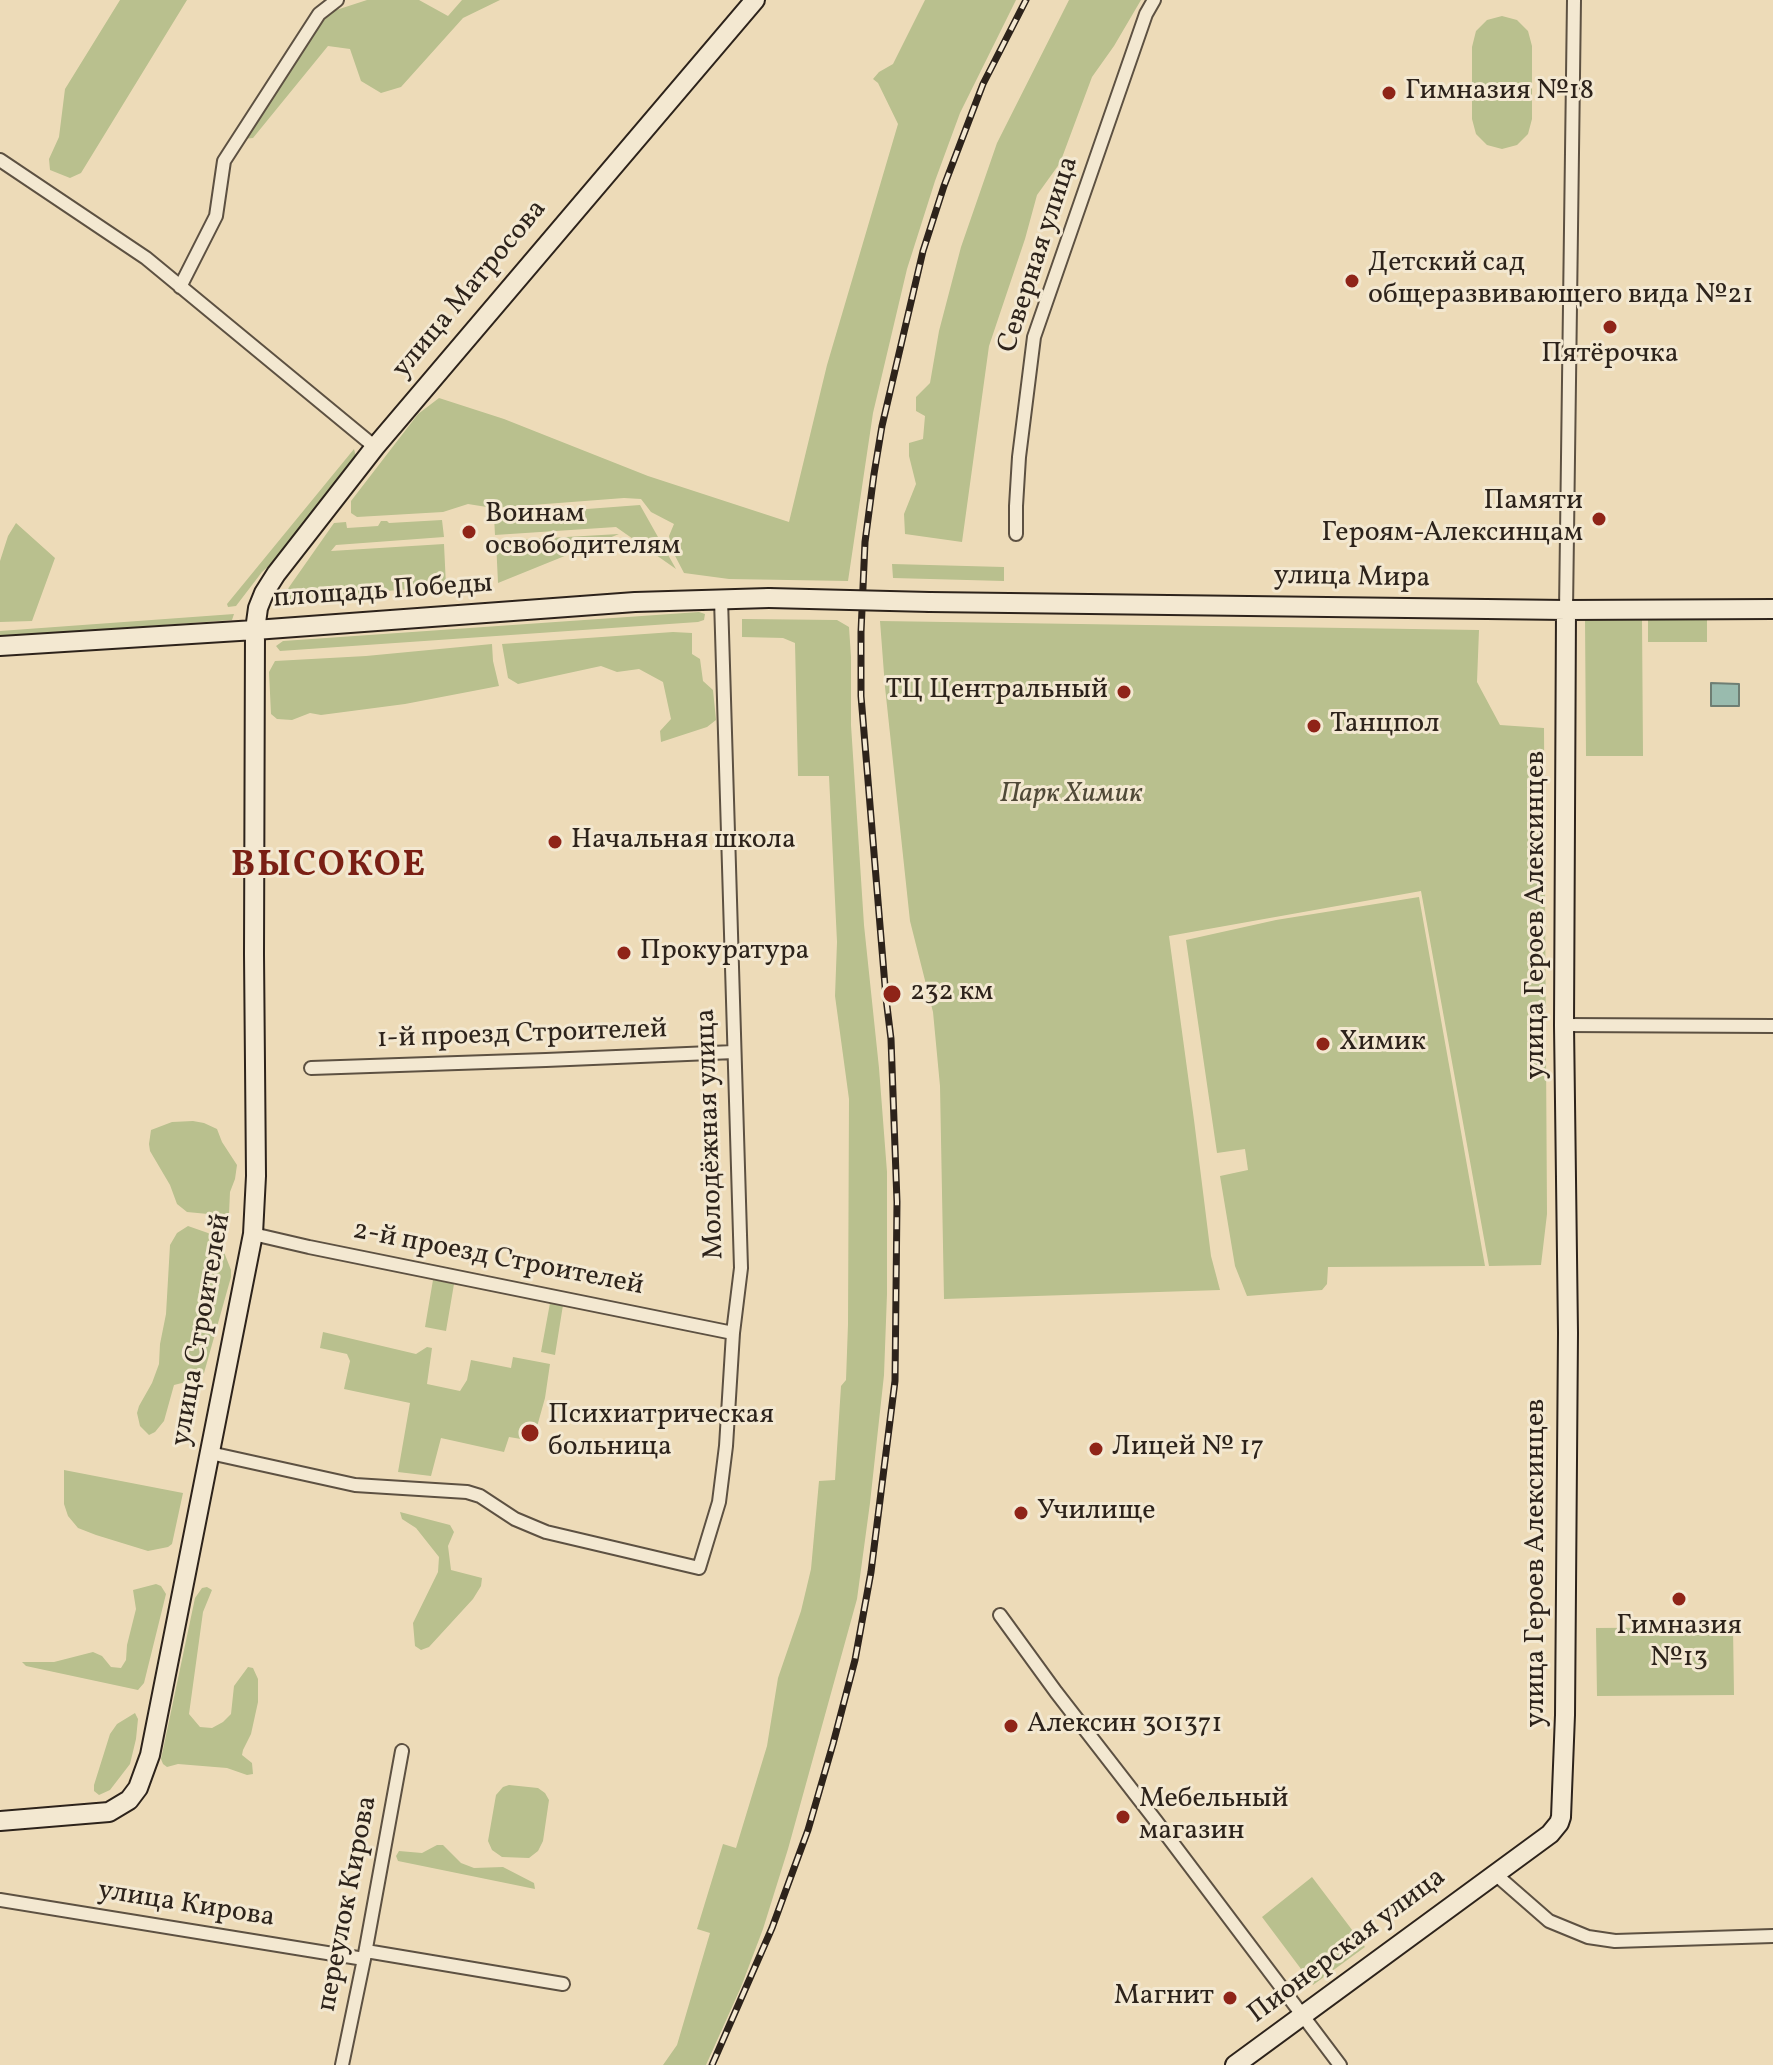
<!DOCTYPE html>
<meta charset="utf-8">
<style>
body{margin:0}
canvas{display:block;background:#eddbb8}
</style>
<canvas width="1773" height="2065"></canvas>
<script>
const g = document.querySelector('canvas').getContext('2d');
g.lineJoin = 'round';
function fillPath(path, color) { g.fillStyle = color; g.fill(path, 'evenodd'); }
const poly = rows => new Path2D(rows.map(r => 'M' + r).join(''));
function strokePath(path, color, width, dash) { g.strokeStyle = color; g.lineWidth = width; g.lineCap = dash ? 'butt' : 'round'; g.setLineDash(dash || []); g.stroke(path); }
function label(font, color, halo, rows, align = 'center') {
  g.font = font + ' Vollkorn,serif'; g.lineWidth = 6; g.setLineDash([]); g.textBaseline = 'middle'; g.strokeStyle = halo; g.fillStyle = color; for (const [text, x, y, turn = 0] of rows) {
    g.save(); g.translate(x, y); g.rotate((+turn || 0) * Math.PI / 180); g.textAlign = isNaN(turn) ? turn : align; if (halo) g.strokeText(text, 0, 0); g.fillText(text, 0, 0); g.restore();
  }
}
const green = poly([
 [120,0,187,0,81,173,70,178,50,170,49,159,59,137,65,89],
 [367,0,419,0,448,16,462,0,500,0,463,18,401,87,381,93,361,81,350,49,328,46,253,138,243,139,324,14],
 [925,0,1016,0,960,113,935,181,907,269,873,413,848,581,729,579,684,573,672,550,669,536,674,524,651,512,641,499,624,498,493,508,468,504,443,512,357,517,351,513,351,501,418,414,439,398,504,419,648,476,789,522,827,365,898,124,878,83,873,79,879,72,893,64],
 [1069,0,1141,0,1114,46,1092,77,1060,163,1037,195,1025,239,989,346,962,542,905,534,904,514,916,484,909,456,909,443,923,439,925,416,916,411,916,397,930,383,939,331,961,247,997,143],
 [1502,16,1517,20,1528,31,1532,46,1532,119,1528,134,1517,145,1502,149,1487,145,1476,134,1472,119,1472,47,1476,31,1487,20],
 [354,449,356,457,272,563,262,572,236,606,228,607,227,604],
 [640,505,676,569,616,527,495,535,494,516],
 [442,520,444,537,336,545,331,551,444,544,446,586,280,600,334,523,346,522,347,528,378,526,381,521,387,521,389,523],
 [16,523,55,558,32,621,0,622,0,561,8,536],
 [619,534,498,583,496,541],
 [892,564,1004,567,1004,581,893,578],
 [699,612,705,614,704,620,698,622,280,651,276,646,283,641],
 [234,614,232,620,0,637,0,631],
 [1648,617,1707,617,1707,642,1648,642],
 [1585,618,1642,618,1643,756,1586,756],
 [742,619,837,620,849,627,851,657,851,725,864,925,879,1068,887,1172,887,1294,884,1375,870,1503,857,1599,788,1849,763,1929,741,1987,706,2065,663,2065,677,2045,710,1933,697,1929,723,1844,736,1848,767,1746,778,1678,801,1611,811,1569,819,1481,835,1480,841,1386,846,1380,848,1324,849,1099,835,996,837,942,829,776,798,776,795,643,783,638,742,637],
 [880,621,1479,630,1477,682,1500,725,1544,728,1547,1214,1541,1265,1489,1266,1421,891,1169,936,1194,1120,1211,1256,1220,1290,944,1299,940,1086,933,1012,910,921,885,687],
 [673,632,692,633,692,654,700,659,703,681,713,690,716,720,707,727,661,742,660,731,671,719,663,682,639,669,617,672,601,666,518,684,508,678,502,644],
 [492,644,493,661,499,686,405,704,321,715,310,713,292,720,277,719,271,714,269,672,275,661,366,656],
 [1419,897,1485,1266,1328,1267,1327,1284,1322,1290,1247,1296,1235,1266,1220,1176,1248,1170,1245,1149,1217,1153,1186,940,1276,920],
 [193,1121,204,1123,217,1129,222,1142,237,1165,235,1179,230,1192,229,1214,227,1220,220,1220,208,1214,187,1212,177,1204,170,1185,150,1151,149,1144,151,1130,172,1122],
 [188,1226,208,1233,220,1242,231,1270,231,1277,204,1373,194,1380,174,1385,164,1421,155,1432,149,1435,140,1426,137,1413,139,1406,152,1383,159,1364,160,1344,166,1314,170,1245,177,1233],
 [433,1280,454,1284,446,1331,425,1327],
 [550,1303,563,1305,555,1355,541,1352],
 [323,1332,416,1354,427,1347,432,1348,427,1384,460,1391,467,1380,471,1360,511,1368,513,1357,550,1364,545,1398,533,1441,509,1437,504,1452,441,1438,431,1476,398,1472,410,1403,344,1389,350,1361,347,1354,320,1348],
 [64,1470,183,1493,172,1544,168,1547,148,1551,96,1535,78,1528,68,1516,64,1504],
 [400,1512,450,1525,454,1532,448,1546,451,1570,482,1578,481,1586,473,1599,429,1647,421,1650,415,1646,413,1623,438,1572,439,1557,416,1528,402,1519],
 [156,1584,161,1586,166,1594,144,1683,138,1690,26,1666,22,1662,54,1662,93,1652,102,1656,111,1667,121,1668,126,1660,127,1645,136,1609,133,1590],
 [207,1587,212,1590,203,1612,189,1714,200,1727,212,1728,223,1722,231,1714,234,1686,248,1667,253,1668,258,1679,258,1702,251,1734,243,1750,242,1755,252,1763,253,1774,247,1775,227,1768,178,1764,167,1767,163,1764,161,1759,195,1598,202,1588],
 [1733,1627,1734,1695,1597,1696,1596,1628],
 [135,1713,138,1719,136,1739,130,1764,110,1790,99,1795,94,1791,94,1785,110,1734,117,1724],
 [509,1785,538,1788,545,1793,549,1800,543,1841,538,1851,529,1858,502,1857,492,1850,488,1841,496,1795,503,1787],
 [437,1845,443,1845,461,1863,474,1868,503,1867,534,1883,535,1889,398,1861,396,1856,399,1851,422,1853],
 [1312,1877,1365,1947,1313,1985,1262,1917]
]);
const water = poly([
 [1711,683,1739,684,1739,706,1711,706,1711,683]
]);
const street = poly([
 [0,160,146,258,375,447],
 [180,287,216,216,224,161,319,14,337,0],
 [1016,534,1016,506,1019,457,1034,337,1146,14,1154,0],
 [1566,610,1574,0],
 [1564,1025,1773,1026],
 [311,1068,546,1060,734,1052],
 [253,1234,309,1247,733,1333],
 [210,1453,355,1485,467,1492,480,1496,515,1519,546,1532,699,1568,719,1502,726,1446,733,1333,741,1268,721,599],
 [1000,1615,1056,1692,1156,1821,1340,2065],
 [1494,1873,1549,1921,1588,1937,1615,1941,1773,1936],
 [0,1900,364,1959],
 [366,1951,563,1984],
 [342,2065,364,1959,402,1751]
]);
const secondary = poly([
 [930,602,1566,610,1773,609],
 [0,646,255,630,635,602,769,598],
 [0,1821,109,1812,129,1800,138,1788,150,1755,253,1234,256,1176,254,954,255,630,258,608,264,593,276,574,375,447,755,0],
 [1235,2065,1550,1834,1559,1823,1561,1817,1565,1715,1568,1333,1564,1025,1566,610]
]);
const rail = poly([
 [712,2065,772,1928,808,1830,833,1744,855,1660,871,1572,895,1381,897,1202,891,1039,886,998,861,696,861,632,865,542,874,474,882,426,923,251,944,186,983,84,1026,0]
]);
const secondaryBridge = poly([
 [769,598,930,602]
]);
const markers = [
 [1389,93,8,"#8f2418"],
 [1352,281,8,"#8f2418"],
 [1610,327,8,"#8f2418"],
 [1599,519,8,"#8f2418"],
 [469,532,8,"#8f2418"],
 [1124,692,8,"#8f2418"],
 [1314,726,8,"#8f2418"],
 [555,842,8,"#8f2418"],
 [624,953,8,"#8f2418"],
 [892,994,10,"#8f2418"],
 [1323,1044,8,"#8f2418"],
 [530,1433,10,"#8f2418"],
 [1096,1449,8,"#8f2418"],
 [1021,1513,8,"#8f2418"],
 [1679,1599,8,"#8f2418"],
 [1011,1726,8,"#8f2418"],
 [1123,1817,8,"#8f2418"],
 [1230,1998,8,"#8f2418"]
];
const poiNames = [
 ["Гимназия №18",1405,93],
 ["Детский сад",1368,265],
 ["общеразвивающего вида №21",1368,297],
 ["Пятёрочка",1610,356,"center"],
 ["Памяти",1583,503,"right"],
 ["Героям-Алексинцам",1583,535,"right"],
 ["Воинам",485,516],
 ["освободителям",485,548],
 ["ТЦ Центральный",1108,692,"right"],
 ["Танцпол",1330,726],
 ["Начальная школа",571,842],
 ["Прокуратура",640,953],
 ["232 км",910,994],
 ["Химик",1339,1044],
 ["Психиатрическая",548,1417],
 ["больница",548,1449],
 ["Лицей № 17",1112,1449],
 ["Училище",1037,1513],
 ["Гимназия",1679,1628,"center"],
 ["№13",1679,1660,"center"],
 ["Алексин 301371",1027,1726],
 ["Мебельный",1139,1801],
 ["магазин",1139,1833],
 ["Магнит",1214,1998,"right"]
];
const streetNames = [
 ["Северная улица",1040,255,-72],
 ["улица Матросова",471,290,-50],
 ["улица Мира",1352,579,1],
 ["площадь Победы",383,593,-4],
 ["улица Героев Алексинцев",1538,915,-90],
 ["1-й проезд Строителей",522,1036,-2],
 ["Молодёжная улица",712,1134,-92],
 ["2-й проезд Строителей",498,1260,11],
 ["улица Строителей",203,1330,-80],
 ["улица Героев Алексинцев",1538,1563,-90],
 ["переулок Кирова",349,1904,-79],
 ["улица Кирова",186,1906,9],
 ["Пионерская улица",1348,1947,-37]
];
const parkNames = [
 ["Парк Химик",1071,796]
];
const districtNames = [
 ["ВЫСОКОЕ",329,868]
];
fillPath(green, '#b9c08e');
fillPath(water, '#99bbae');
strokePath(water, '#6e7e73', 2);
strokePath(street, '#5d5142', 16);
strokePath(secondary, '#2d231b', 22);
strokePath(street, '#f3e8d1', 12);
strokePath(secondary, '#f3e8d1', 18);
strokePath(rail, '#2d231b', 7);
strokePath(rail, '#f3e8d1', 4, [12]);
strokePath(secondaryBridge, '#2d231b', 22, []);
strokePath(secondaryBridge, '#f3e8d1', 18);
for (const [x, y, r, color] of markers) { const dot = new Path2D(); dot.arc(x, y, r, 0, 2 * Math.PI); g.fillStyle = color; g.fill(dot); strokePath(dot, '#f3e8d1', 3); }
label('28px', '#2d231b', '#f3e8d1', poiNames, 'left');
label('28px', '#2d231b', '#f3e8d1', streetNames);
label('italic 28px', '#504a38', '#f3e8d1', parkNames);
g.letterSpacing = '2px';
label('bold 36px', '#7a1f14', '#f3e8d1', districtNames);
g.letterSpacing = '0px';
</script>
